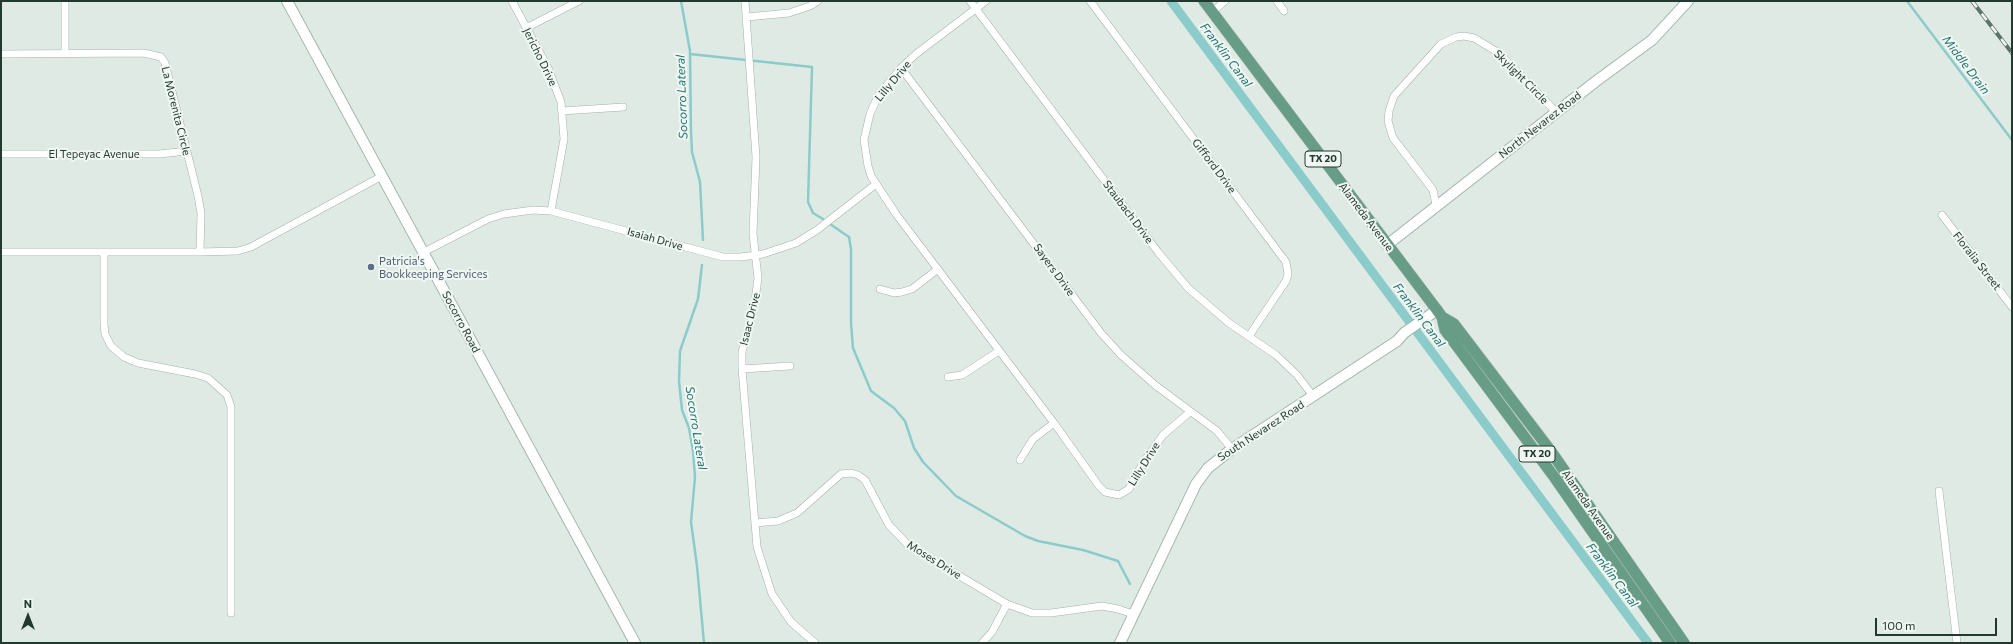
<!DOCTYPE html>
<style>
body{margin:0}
#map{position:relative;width:2013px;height:644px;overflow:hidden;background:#e0eae4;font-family:Commissioner,sans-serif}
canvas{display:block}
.frame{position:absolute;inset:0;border:2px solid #22392f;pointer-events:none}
.north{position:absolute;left:8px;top:596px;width:40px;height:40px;-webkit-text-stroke:3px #f0f7f2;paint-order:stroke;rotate:0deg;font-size:11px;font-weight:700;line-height:16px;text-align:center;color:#22392f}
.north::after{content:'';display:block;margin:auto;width:14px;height:18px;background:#22392f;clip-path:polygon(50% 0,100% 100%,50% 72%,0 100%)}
.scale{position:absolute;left:1875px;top:618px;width:122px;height:18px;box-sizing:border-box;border:2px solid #22392f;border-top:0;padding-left:5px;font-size:12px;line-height:14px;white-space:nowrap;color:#22392f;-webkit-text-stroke:3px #f0f7f2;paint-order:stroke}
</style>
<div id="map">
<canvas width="2013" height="644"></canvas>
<div class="frame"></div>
<div class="north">N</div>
<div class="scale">100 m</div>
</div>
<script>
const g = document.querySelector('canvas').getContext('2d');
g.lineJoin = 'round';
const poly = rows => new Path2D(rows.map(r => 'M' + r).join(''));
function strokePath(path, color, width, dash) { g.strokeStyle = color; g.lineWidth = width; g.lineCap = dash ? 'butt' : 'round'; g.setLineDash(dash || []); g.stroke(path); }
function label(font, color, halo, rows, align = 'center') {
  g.font = font + ' Commissioner,sans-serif'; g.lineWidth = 4; g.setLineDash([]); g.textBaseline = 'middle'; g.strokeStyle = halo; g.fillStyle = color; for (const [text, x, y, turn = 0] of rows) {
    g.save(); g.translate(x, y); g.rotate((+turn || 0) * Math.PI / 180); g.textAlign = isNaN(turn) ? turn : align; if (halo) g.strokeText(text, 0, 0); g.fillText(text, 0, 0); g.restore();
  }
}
const stream = poly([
 [681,1,690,51,691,132,692,152,700,182,703,240],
 [1907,1,2012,140],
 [690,54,812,67,808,202,813,213,823,219],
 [830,224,849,237,851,249,851,323,853,348,871,391,894,408,905,421,914,448,923,462,956,496,1025,536,1038,541,1083,550,1118,561,1130,584],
 [702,265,698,299,680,351,679,381,682,410,689,428,693,451,695,477,691,522,697,566,704,643]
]);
const canal = poly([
 [1171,1,1648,643]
]);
const street = poly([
 [512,1,548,68,561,102,564,139,551,211],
 [745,1,756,157,753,234,758,278,754,308,742,352,742,369,757,547,772,594,791,622,815,643],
 [970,1,1158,252,1188,288,1229,323,1276,355,1297,375,1313,396],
 [986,1,916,54,901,68,878,96,870,114,864,140,868,166,871,176,896,214,1054,423,1099,486,1105,492,1119,495,1129,489,1143,463,1163,435,1190,412],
 [1090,1,1286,262,1288,274,1286,281,1249,336],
 [1277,1,1284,11],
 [1212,12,1225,1],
 [747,17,789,13,810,6,818,1],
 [526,28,579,1],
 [1,54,144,53,161,57,165,63,198,196,201,213,200,252],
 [65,54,65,1],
 [901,68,1101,333,1121,355,1155,385,1217,431,1232,449],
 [562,111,623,107],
 [1,154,159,154,187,151],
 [1436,205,1433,190,1393,138,1388,121,1389,111,1394,96,1441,44,1456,37,1464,36,1474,38,1499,53,1556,112],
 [1942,215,2012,307],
 [1,252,200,252,238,251,251,247,382,176],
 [104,252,104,324,105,334,111,346,124,357,138,363,195,374,208,378,227,395,231,407,231,613],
 [424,252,488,219,504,214,533,210,551,211,723,257,741,257,763,254,796,243,817,230,876,184],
 [880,289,894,293,902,292,912,289,938,269],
 [742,369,790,366],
 [948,377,962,375,999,351],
 [1020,460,1033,439,1054,423],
 [1939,491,1957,643],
 [755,523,778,521,797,513,841,474,851,473,858,475,865,480,889,525,909,546,1007,604,1032,613,1051,613,1102,606,1118,609,1133,614],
 [982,643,992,632,1007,604]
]);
const secondary = poly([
 [287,1,635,643],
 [1387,245,1595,82,1652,40,1688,1],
 [1120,643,1196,484,1208,468,1232,449,1397,341,1404,333,1437,310]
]);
const primary = poly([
 [1204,1,1437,310,1442,317,1454,324,1550,450,1684,643],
 [1442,317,1445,330,1555,478,1670,643]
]);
const rail = poly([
 [1972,1,2012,53]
]);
const markers = [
 [371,267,4,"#5c6f8a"]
];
const shields = [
 [1323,159,36],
 [1537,454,36]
];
const shieldNames = [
 ["TX 20",1323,159],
 ["TX 20",1537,454]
];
const streetNames = [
 ["Jericho Drive",540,57,64],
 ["Skylight Circle",1521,77,45],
 ["Lilly Drive",893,81,-50],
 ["La Morenita Circle",176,111,76],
 ["North Nevarez Road",1540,125,-38],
 ["El Tepeyac Avenue",94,154],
 ["Gifford Drive",1214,166,53],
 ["Staubach Drive",1128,212,53],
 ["Alameda Avenue",1366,217,53],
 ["Isaiah Drive",655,239,16],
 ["Floralia Street",1977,261,52],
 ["Sayers Drive",1054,270,54],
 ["Isaac Drive",750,319,-76],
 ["Socorro Road",461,322,62],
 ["South Nevarez Road",1261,431,-33],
 ["Lilly Drive",1144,464,-58],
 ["Alameda Avenue",1588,505,55],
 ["Moses Drive",934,560,32]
];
const serviceNames = [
 ["Patricia's",379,261],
 ["Bookkeeping Services",379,274]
];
const waterNames = [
 ["Franklin Canal",1226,55,53],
 ["Middle Drain",1966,65,53],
 ["Socorro Lateral",682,97,-92],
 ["Franklin Canal",1419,315,53],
 ["Socorro Lateral",696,428,81],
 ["Franklin Canal",1612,575,53]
];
strokePath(stream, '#8bcccb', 2.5);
strokePath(canal, '#8bcccb', 9);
strokePath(street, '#a3b1aa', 8);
strokePath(secondary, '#a0b5aa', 12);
strokePath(primary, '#bdc4c1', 12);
strokePath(street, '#fff', 7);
strokePath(secondary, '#fff', 10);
strokePath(primary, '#679d86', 11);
strokePath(rail, '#5c756a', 4);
strokePath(rail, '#f0f7f2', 2.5, [8]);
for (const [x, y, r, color] of markers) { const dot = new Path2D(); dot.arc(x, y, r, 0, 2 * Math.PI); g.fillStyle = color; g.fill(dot); strokePath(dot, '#f0f7f2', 1.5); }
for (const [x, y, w] of shields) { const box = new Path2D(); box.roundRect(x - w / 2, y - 8, w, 16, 3); g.fillStyle = '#f0f7f2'; g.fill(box); strokePath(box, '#22392f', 1); }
label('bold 10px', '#22392f', null, shieldNames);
label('11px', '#22392f', '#f0f7f2', streetNames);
label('11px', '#4e5e75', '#f0f7f2', serviceNames, 'left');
label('italic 12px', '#207171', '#f0f7f2', waterNames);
</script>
